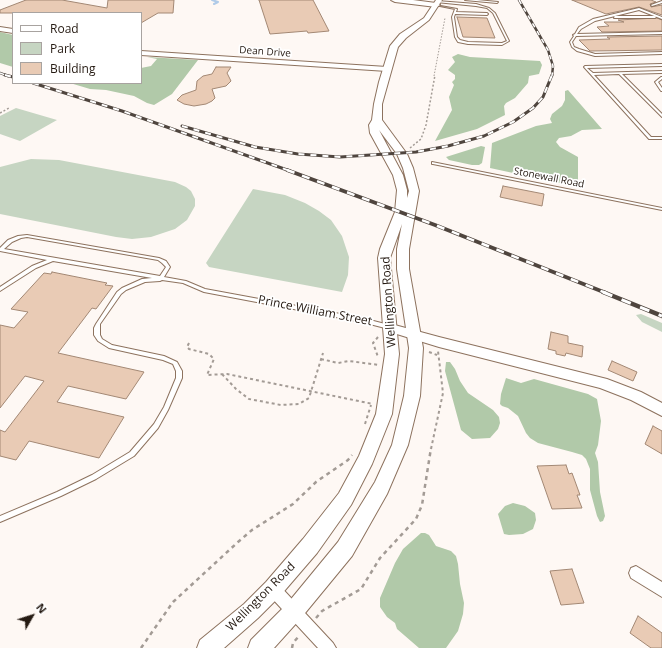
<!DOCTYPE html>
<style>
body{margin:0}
#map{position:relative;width:662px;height:648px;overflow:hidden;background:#fef8f4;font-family:"Open Sans",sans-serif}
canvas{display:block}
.legend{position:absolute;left:12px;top:12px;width:130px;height:72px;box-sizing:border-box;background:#fff;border:1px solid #a8a3a0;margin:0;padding:5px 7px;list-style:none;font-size:12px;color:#251a12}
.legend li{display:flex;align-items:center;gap:8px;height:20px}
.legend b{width:20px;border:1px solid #a8a3a0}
.north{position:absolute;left:12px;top:596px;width:40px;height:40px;-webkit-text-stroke:3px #fff;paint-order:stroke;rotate:51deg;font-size:11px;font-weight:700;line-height:16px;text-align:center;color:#251a12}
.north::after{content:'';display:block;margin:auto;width:14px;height:18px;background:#251a12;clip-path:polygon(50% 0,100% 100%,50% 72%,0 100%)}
</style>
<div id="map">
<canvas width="662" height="648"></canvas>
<ul class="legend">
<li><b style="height:5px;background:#fff"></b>Road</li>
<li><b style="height:11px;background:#c6d5c2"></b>Park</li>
<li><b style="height:11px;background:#e9cbb5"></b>Building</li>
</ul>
<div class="north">N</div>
</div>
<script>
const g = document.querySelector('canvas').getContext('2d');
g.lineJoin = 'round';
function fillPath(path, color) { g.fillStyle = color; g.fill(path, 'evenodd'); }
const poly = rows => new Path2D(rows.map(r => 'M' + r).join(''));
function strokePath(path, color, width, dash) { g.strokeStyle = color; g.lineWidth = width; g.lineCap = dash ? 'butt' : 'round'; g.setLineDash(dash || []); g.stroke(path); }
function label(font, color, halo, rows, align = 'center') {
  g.font = font + ' "Open Sans",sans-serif'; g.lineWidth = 3.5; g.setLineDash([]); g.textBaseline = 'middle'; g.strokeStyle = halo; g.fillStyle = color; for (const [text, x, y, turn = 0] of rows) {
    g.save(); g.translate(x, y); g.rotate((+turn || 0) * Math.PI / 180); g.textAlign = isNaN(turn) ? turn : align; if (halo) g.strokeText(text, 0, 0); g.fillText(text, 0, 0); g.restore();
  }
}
const green = poly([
 [16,108,57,120,20,141,0,134,0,116],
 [31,159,59,160,175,182,186,187,191,191,195,199,195,206,187,220,175,229,151,237,132,239,116,237,0,214,0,167],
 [253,189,285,195,305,203,319,211,331,220,342,236,349,257,348,275,342,292,209,267,206,263],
 [641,314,662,323,662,332,642,322,636,315]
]);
const forest = poly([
 [0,32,13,35,13,67,0,63],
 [458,54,470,57,540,61,542,65,539,74,529,76,528,83,515,98,506,103,504,106,505,115,477,129,435,141,452,110,449,97,454,85,452,82,455,79,455,75,448,70,455,62,452,57],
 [147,57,198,60,172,94,154,105,147,103,134,96,106,90,90,89,70,83,141,83,141,68,151,66,157,59],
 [568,90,602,129,582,130,571,136,559,138,556,142,560,147,578,157,578,187,490,168,492,143,536,126,552,123,550,119,552,114,562,106,565,100,565,91],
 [481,146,485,147,482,163,479,165,472,165,449,160,446,157],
 [446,362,450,362,455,369,460,381,468,393,493,410,499,417,500,423,498,429,490,438,472,439,461,430,445,371],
 [506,378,521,383,534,379,588,394,597,399,601,421,598,445,595,453,598,462,600,492,605,516,603,521,600,522,597,516,590,490,590,469,586,459,582,455,572,452,538,443,530,438,526,433,518,416,508,408,502,406,500,404,501,394],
 [513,503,525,506,535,513,536,520,533,529,523,534,509,535,504,534,498,514,505,506],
 [421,533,425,533,429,535,436,546,451,551,456,556,458,564,460,584,464,603,463,614,458,631,446,648,419,648,397,629,395,623,387,617,380,607,380,598,395,563,403,549]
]);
const stream = poly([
 [212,0,218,2,214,4]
]);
const building = poly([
 [26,0,62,0,107,8,108,0,174,0,173,13,158,13,141,23,141,13,0,13,0,10,26,0],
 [259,0,313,0,329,31,308,33,307,31,270,34,259,0],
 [572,0,651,0,656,2,650,4,651,7,662,5,662,15,639,7,606,14,572,0],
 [457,17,487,18,495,38,463,37,457,17],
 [657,18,662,20,662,31,602,32,597,27,609,26,604,22,624,22,618,20,657,18],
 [662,36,662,50,590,51,579,40,610,39,607,37,662,36],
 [216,67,231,67,227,73,231,81,226,86,212,89,215,98,212,101,206,104,194,106,184,104,177,100,182,95,196,90,197,81,203,76,212,74,216,67],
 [503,186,544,194,542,206,500,197,503,186],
 [52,272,107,283,105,285,113,286,96,309,92,308,58,353,144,372,126,399,68,386,57,402,124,417,99,458,29,441,16,460,0,456,0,430,5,432,44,381,25,376,0,408,0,325,14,328,28,312,11,309,44,273,51,274,52,272],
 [551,332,568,336,568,343,583,346,582,357,566,353,565,356,556,354,556,351,548,349,551,332],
 [612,361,637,372,633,381,608,370,612,361],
 [653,426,662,431,662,454,645,444,653,426],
 [566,465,569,474,572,473,580,495,577,495,582,508,552,509,537,466,566,465],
 [572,569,584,603,561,605,550,571,572,569],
 [638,616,662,633,662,648,651,648,630,633,638,616]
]);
const pathFar3 = poly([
 [434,76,445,18]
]);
const pathFar2 = poly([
 [0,113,9,108],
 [410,148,421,139,426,125,435,75]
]);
const pathFar1 = poly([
 [378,337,373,343,378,357],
 [189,343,187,347,189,349,209,354,214,359,207,375,227,374,373,404],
 [429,352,437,355],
 [321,359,338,363,349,361,379,365],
 [222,374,236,389,249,399,281,405,299,404,309,398,323,353],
 [365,424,371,405],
 [431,449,443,393,438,351]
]);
const path = poly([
 [316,618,322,611,361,589,380,558,416,519,422,505,431,448],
 [141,648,173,602,238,542,252,530,293,504,316,482,348,460,352,455],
 [292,648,293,643,299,636]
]);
const service = poly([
 [465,0,477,0,498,2,497,3,465,0],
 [437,1,476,4,489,8,495,13,509,41,502,45,468,44,458,42,455,37,452,17,455,9,435,5,457,9,456,12,487,13,488,14,487,15,455,14,454,17,457,37,460,40,468,42,502,43,507,41,493,13,487,8,476,6,436,2,437,1],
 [662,1,662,3,652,6,651,5,662,1],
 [639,8,662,17,662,19,639,10,595,21,581,29,577,34,662,32,662,34,576,36,572,42,574,47,579,49,595,54,662,52,662,54,595,56,577,51,572,47,570,42,574,36,573,35,575,34,579,27,593,19,639,8],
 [615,16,655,16,656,17,655,18,614,18,615,16],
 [662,64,662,66,587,68,593,73,662,71,662,73,622,74,662,114,662,117,619,74,594,75,651,137,662,137,662,139,649,139,584,67,585,66,662,64],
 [661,77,662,77,662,79,658,82,662,88,662,91,661,91,655,82,661,77],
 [432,162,662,208,662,210,433,164,432,164,432,162],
 [27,235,159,258,166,261,170,267,164,277,186,281,205,289,362,318,389,325,392,327,389,329,362,322,204,292,183,283,162,280,160,281,145,282,126,290,121,294,100,324,100,335,102,339,112,345,164,356,177,362,182,371,182,378,168,410,158,428,134,456,96,479,61,496,0,522,0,516,57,492,92,475,130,452,154,424,164,407,176,378,176,371,173,364,163,360,109,348,98,341,94,335,94,328,96,324,117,292,122,288,142,279,152,278,53,261,36,268,0,291,0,287,32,266,47,260,0,251,0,248,8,240,18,236,27,235],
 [27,237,158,260,162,263,166,267,160,276,4,249,12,242,21,238,27,237]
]);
const minor = poly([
 [0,27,13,29,13,33,0,31,0,27],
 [141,51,387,67,390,69,387,71,141,55,141,51],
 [636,566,662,582,662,597,631,578,629,573,631,568,636,566],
 [273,582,278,584,333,643,336,648,318,648,268,594,266,589,268,584,273,582]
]);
const tertiary = poly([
 [391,324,439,337,607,379,641,392,662,403,662,416,631,400,600,388,439,347,387,331,385,328,387,325,391,324]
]);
const secondary = poly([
 [436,0,442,0,429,20,406,38,398,47,382,104,382,120,407,154,413,168,419,191,409,249,409,269,423,348,420,396,408,445,387,494,352,556,301,618,274,648,248,648,251,640,287,604,338,542,375,482,392,445,404,396,409,348,397,269,397,249,402,224,390,258,399,354,392,414,372,464,351,505,317,553,280,596,258,618,224,648,197,648,200,640,244,604,266,582,303,539,339,493,359,456,376,414,385,354,378,258,380,249,395,212,397,190,393,175,370,133,369,125,372,120,374,104,379,82,390,46,400,34,424,18,436,0],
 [379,130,397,154,403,168,409,191,407,198,407,190,403,175,379,130]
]);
const trunk = poly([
 [391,0,413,0,436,3,440,5,436,7,395,2,391,0]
]);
const railFar3 = poly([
 [519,0,548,50,553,66,552,76],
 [0,73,8,76]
]);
const railFar2 = poly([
 [5,75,13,77],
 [33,83,122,111,290,171],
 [182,126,255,147,298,154,340,157,416,152,448,146,484,136,513,122,533,108,543,97,552,75]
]);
const railFar1 = poly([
 [287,170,435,225,606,293]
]);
const rail = poly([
 [603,292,662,316]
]);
const farStreetnames = [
 ["Dean Drive",265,52,4],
 ["Stonewall Road",549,178,11]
];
const streetNames = [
 ["Wellington Road",389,302,-94],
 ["Prince William Street",315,311,11],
 ["Wellington Road",261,597,-45]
];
fillPath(green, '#c6d5c2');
fillPath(forest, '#b1c9a9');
strokePath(stream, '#b0cbe8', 2);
fillPath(building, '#e9cbb5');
strokePath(building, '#a38874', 1);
strokePath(service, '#8d725e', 2);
strokePath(minor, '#8d725e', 2);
strokePath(tertiary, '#8d725e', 2);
strokePath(secondary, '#8d725e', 2);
strokePath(trunk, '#8d725e', 2);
strokePath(pathFar3, '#a39b95', 1, [1.5, 1.5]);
strokePath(pathFar2, '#a39b95', 1.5, [2, 2]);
strokePath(pathFar1, '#a39b95', 2, [3, 3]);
strokePath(path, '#a39b95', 2.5, [4, 4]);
fillPath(service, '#fff');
fillPath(minor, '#fff');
fillPath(tertiary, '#fff');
fillPath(secondary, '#fff');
fillPath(trunk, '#fff');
strokePath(railFar3, '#4f453e', 2.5);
strokePath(railFar2, '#4f453e', 3);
strokePath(railFar1, '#4f453e', 4);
strokePath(rail, '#4f453e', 4.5);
strokePath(railFar3, '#fff', 1.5, [4.5]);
strokePath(railFar2, '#fff', 2, [6]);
strokePath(railFar1, '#fff', 2.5, [8]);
strokePath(rail, '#fff', 3, [10]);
label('10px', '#251a12', '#fff', farStreetnames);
label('12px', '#251a12', '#fff', streetNames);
</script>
